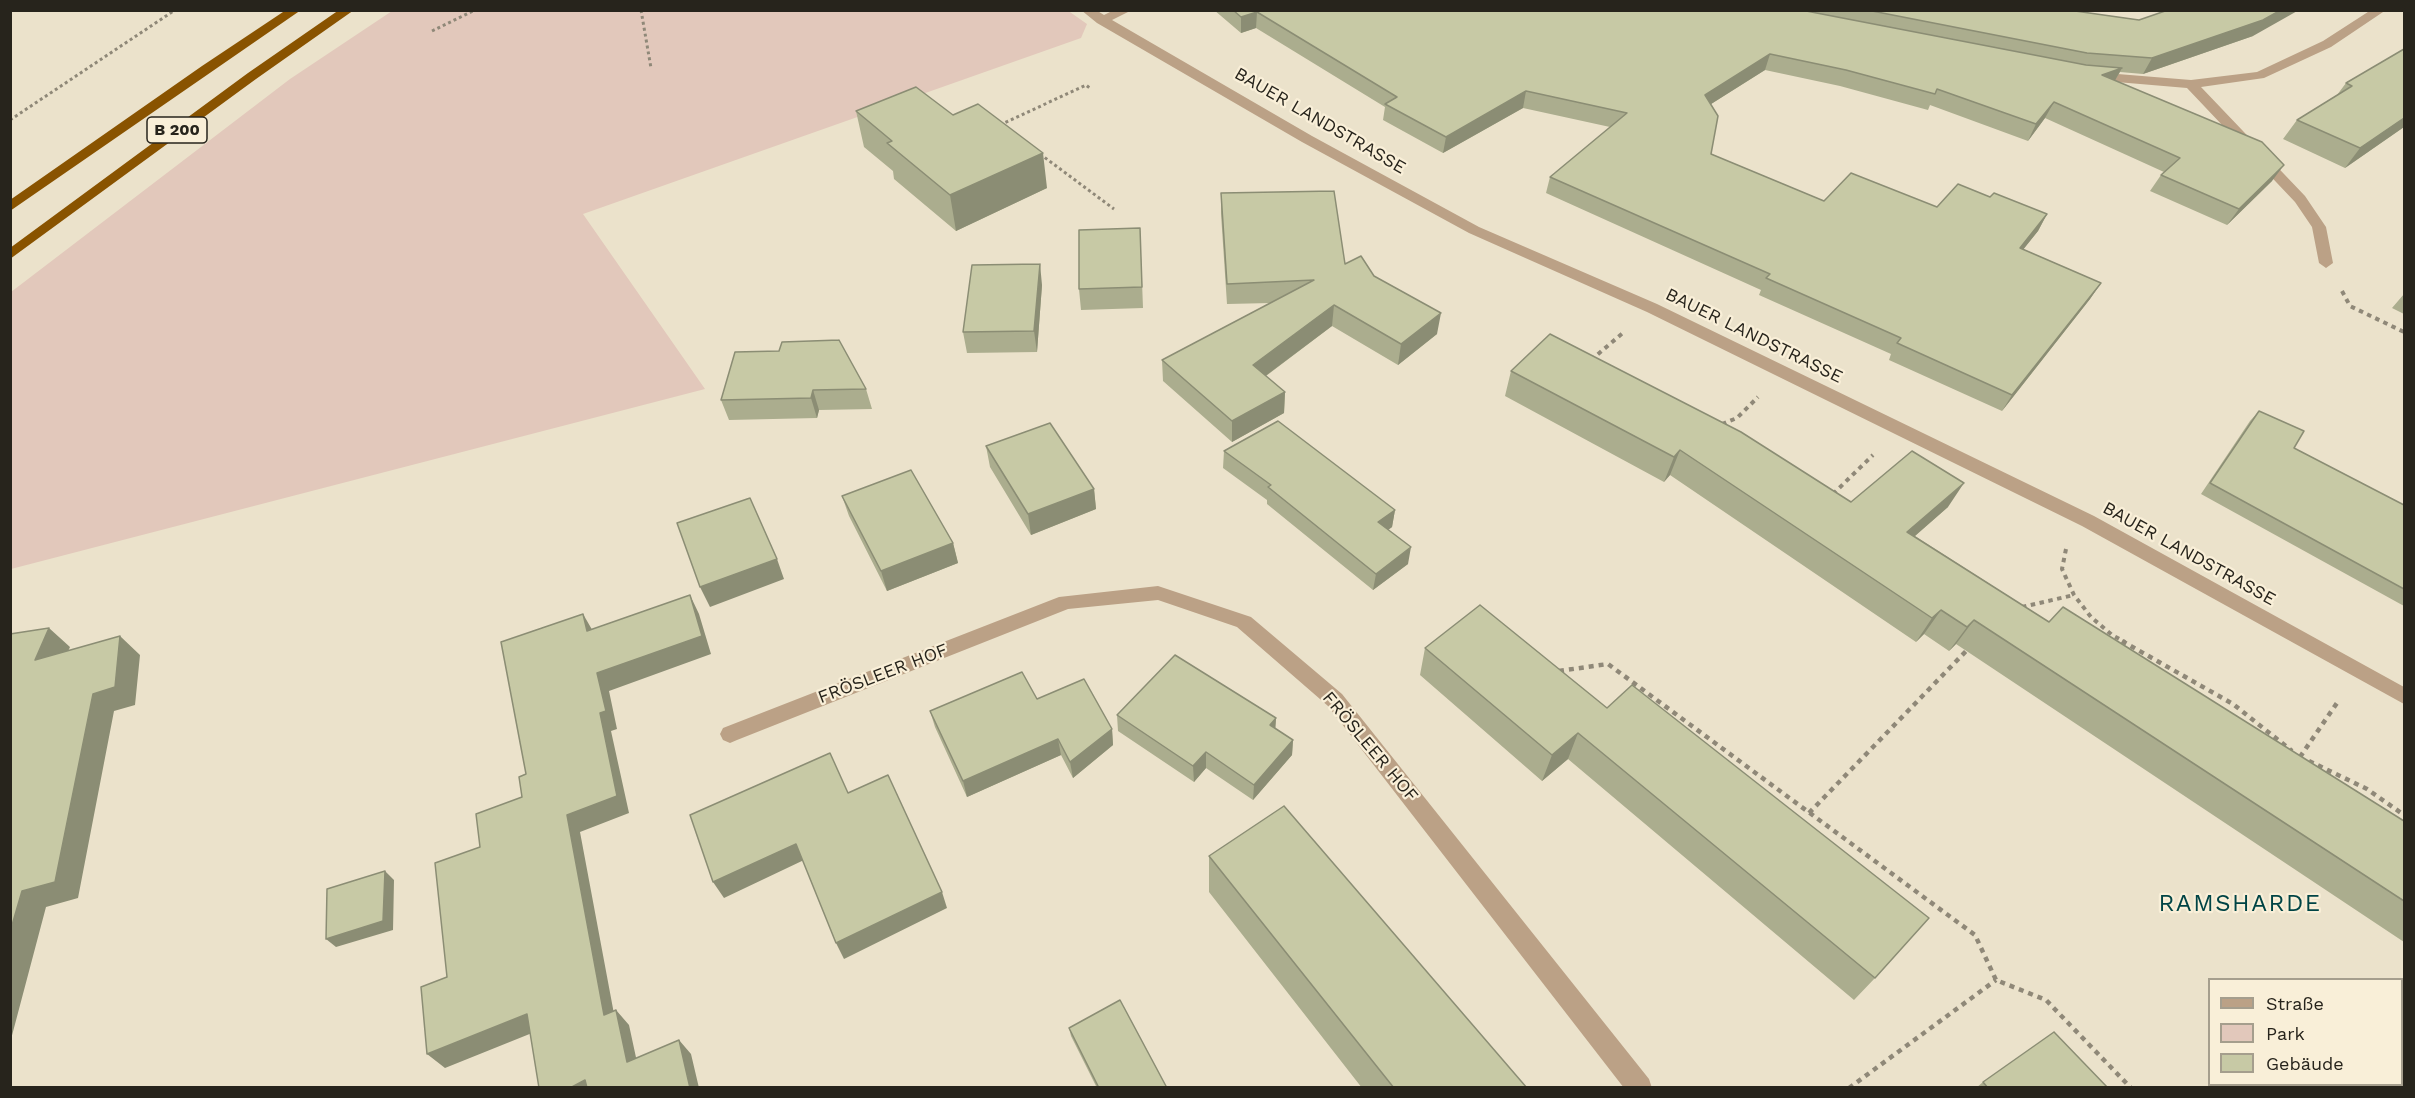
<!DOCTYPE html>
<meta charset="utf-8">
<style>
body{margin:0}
#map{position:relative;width:2415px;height:1098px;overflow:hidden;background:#ebe2cb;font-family:"Work Sans",sans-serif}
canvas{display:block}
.frame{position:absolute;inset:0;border:12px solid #27241c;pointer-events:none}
.legend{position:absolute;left:2208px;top:978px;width:195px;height:108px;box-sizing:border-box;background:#f9efd8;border:2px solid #a59e8d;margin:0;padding:8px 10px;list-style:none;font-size:18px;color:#27241c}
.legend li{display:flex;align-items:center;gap:12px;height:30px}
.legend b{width:30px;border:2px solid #a59e8d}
</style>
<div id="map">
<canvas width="2415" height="1098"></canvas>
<div class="frame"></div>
<ul class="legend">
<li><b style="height:8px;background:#bba186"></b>Straße</li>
<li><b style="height:16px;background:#e2c8bb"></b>Park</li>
<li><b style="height:16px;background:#c7c9a5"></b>Gebäude</li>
</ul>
</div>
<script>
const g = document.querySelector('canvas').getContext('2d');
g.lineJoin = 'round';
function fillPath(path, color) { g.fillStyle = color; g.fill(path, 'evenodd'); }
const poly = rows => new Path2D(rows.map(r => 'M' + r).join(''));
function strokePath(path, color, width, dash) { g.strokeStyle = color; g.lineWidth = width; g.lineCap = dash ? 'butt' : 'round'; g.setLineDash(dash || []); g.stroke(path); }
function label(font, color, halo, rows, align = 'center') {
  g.font = font + ' "Work Sans",sans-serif'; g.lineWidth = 4.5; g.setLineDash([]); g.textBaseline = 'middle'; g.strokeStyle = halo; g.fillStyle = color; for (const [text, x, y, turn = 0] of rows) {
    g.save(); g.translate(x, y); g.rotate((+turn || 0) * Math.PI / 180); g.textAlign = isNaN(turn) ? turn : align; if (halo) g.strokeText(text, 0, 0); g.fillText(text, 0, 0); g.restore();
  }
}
const green = poly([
 [1067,10,1087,24,1081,38,583,214,705,389,11,569,11,292,290,79,392,11]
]);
const pathFar2 = poly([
 [641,10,651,68],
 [432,31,475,10],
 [10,120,175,10],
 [1000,125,1086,85,1091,89],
 [1040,154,1114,209]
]);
const pathFar1 = poly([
 [2342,291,2350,306,2404,332],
 [1591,360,1624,332],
 [1722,424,1737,418,1758,397],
 [1833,494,1873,455],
 [2066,549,2062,569,2074,595,2091,617,2112,635,2125,642],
 [2022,607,2074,595]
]);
const path = poly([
 [2122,641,2233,704,2292,751],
 [1559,671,1608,664,1975,935,1996,980,2046,1000,2131,1088],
 [2300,757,2339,700],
 [2309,761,2367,789,2404,815],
 [1809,813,1969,648],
 [1849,1088,1996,980]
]);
const street = poly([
 [1081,10,1096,10,1104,15,1114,10,1132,10,1112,20,1312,136,1479,227,1657,304,2094,516,2404,687,2404,704,2082,526,1647,312,1469,233,1302,142,1097,23,1081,10],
 [2371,10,2386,10,2331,47,2264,78,2201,87,2305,196,2326,227,2333,263,2326,268,2319,263,2312,227,2295,202,2187,88,2093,80,2087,76,2093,72,2191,80,2257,72,2323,41,2371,10],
 [1158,586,1251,617,1342,694,1649,1079,1652,1088,1624,1088,1328,706,1237,627,1158,600,1068,609,737,740,730,743,723,740,720,734,723,728,1059,597,1158,586]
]);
const highway = poly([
 [286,10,301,10,10,211,10,200,202,66,286,10],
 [339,10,354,10,256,79,10,259,10,248,248,73,339,10]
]);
const wall = poly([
 [1214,10,2068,10,2253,36,2143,74,2120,72,2115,80,2272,181,2227,225,2150,191,2161,175,2164,172,2045,118,2028,141,1930,105,1928,110,1840,86,1765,70,1711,104,1711,154,1824,201,1937,207,1990,197,2047,214,2038,231,2023,249,2101,283,2090,299,2002,411,1889,360,1891,354,1759,295,1761,290,1546,193,1550,177,1610,127,1523,108,1443,153,1383,120,1385,107,1256,28,1241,33],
 [2404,49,2404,127,2345,168,2283,139,2297,120,2337,95,2346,83],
 [856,111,1047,188,956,231,894,179,893,171,864,147],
 [1221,193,1345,264,1374,276,1437,334,1398,365,1332,326,1266,376,1285,392,1284,413,1232,442,1163,381,1162,360,1271,303,1227,304,1221,214],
 [1140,228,1143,308,1081,310,1079,289],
 [1042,285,1037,352,967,353,963,332],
 [2404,294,2404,314,2392,308],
 [735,352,866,389,872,409,819,410,817,418,729,420,721,400],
 [1511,371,1851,502,1948,507,1915,536,2049,622,2404,821,2404,942,1956,644,1949,651,1924,634,1916,642,1670,475,1664,482,1505,396],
 [2259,411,2294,448,2404,505,2404,606,2201,494,2250,421],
 [986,446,1094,489,1096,509,1031,535,990,467],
 [1224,451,1395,510,1392,527,1388,530,1408,564,1373,590,1267,504,1267,500,1223,468],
 [842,496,953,543,958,563,887,591,849,516],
 [1425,648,1607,708,1875,978,1854,1000,1568,759,1542,781,1420,675],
 [1037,699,1112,729,1113,745,1073,778,1061,755,967,797,935,727,930,711],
 [1117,715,1276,718,1275,729,1293,740,1292,755,1253,800,1206,768,1194,782,1118,731],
 [1209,856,1527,1088,1362,1088,1209,892],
 [1069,1028,1167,1088,1097,1088,1071,1036],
 [1983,1082,2108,1088,1976,1088]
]);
const shadedWall = poly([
 [2281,10,2299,10,2253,36,2143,74,2152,58],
 [1257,12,1256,28,1241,33,1241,17],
 [1770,54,1765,70,1700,111,1705,95],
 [2122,68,2113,84,2102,75],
 [1526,91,1523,108,1443,153,1446,137],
 [2054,102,2045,118,2028,141,2036,124],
 [2404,118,2404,127,2345,168,2360,148],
 [1043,153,1047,188,956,231,950,195],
 [2284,165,2272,181,2227,225,2239,209],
 [2047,214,2038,231,2011,265,2020,248],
 [1040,264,1042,285,1037,352,1034,331],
 [2101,283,2090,299,2002,411,2012,395],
 [1334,305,1332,326,1252,386,1253,365],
 [1441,313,1437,334,1398,365,1401,344],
 [813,390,819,410,817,418,811,398],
 [1285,392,1284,413,1232,442,1232,421],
 [1680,450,1670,475,1664,482,1674,457],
 [1964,483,1948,507,1892,556,1907,532],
 [1094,489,1096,509,1031,535,1028,514],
 [1395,510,1392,527,1376,539,1378,522],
 [953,543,958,563,887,591,881,571],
 [1411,547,1408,564,1373,590,1376,574],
 [777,559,784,579,710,607,700,587],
 [690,595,699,614,711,654,609,691,617,729,611,731,629,813,580,832,617,1030,604,1015,567,815,600,713,597,673],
 [1941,610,1924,634,1916,642,1932,618],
 [583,614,594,633,587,631],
 [1974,620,1956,644,1949,651,1967,627],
 [49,628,70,647,56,678,35,660],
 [120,636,140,655,135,705,114,711,78,898,46,907,10,1043,10,932,22,891,93,694],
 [1276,718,1275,734,1270,725],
 [1112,729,1113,745,1073,778,1070,762],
 [1578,733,1568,759,1542,781,1552,755],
 [1058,739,1061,755,967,797,963,781],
 [1293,740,1292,755,1253,800,1254,785],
 [1206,752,1206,768,1194,782,1193,766],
 [796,844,804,860,724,898,713,882],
 [385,871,394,880,393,930,336,947,326,939],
 [942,892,947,908,844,959,836,943],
 [616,1010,629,1025,640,1076,627,1062],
 [527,1014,542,1029,445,1068,427,1054],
 [679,1040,691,1054,699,1088,690,1088],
 [585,1080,593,1088,570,1088]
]);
const building = poly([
 [1233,10,1801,10,2086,65,2122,68,2102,75,2262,142,2284,165,2239,209,2161,175,2180,158,2054,102,2036,124,1937,89,1935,94,1846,70,1770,54,1705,95,1718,116,1711,154,1824,201,1851,173,1937,207,1958,184,1990,197,1994,193,2047,214,2020,248,2101,283,2012,395,1897,343,1901,338,1766,278,1770,274,1550,177,1627,113,1526,91,1446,137,1385,104,1397,97,1257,12,1241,17,1233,10],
 [1867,10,2068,10,2139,20,2168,10,2281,10,2263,20,2152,58,2087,53,1867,10],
 [2404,49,2404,118,2360,148,2297,120,2352,86,2346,83,2404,49],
 [916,87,953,115,978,104,1043,153,950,195,887,143,892,141,856,111,916,87],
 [1334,191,1345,264,1361,256,1374,276,1441,313,1401,344,1334,305,1253,365,1285,392,1232,421,1162,360,1314,280,1227,284,1221,193,1334,191],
 [1140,228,1142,287,1079,289,1079,230,1140,228],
 [1040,264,1034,331,963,332,972,265,1040,264],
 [1550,334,1741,432,1851,502,1912,451,1964,483,1907,532,2049,622,2063,607,2404,821,2404,901,1974,620,1967,627,1941,610,1932,618,1680,450,1674,457,1511,371,1550,334],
 [839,340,866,389,813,390,811,398,721,400,735,352,779,351,782,342,839,340],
 [2259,411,2304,431,2294,448,2404,505,2404,589,2210,483,2259,411],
 [1278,421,1395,510,1378,522,1411,547,1376,574,1268,487,1271,485,1224,451,1278,421],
 [1050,423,1094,489,1028,514,986,446,1050,423],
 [911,470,953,543,881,571,842,496,911,470],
 [750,498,777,559,700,587,677,523,750,498],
 [690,595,702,636,597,673,606,711,600,713,617,796,567,815,604,1015,616,1010,627,1062,679,1040,690,1088,587,1088,585,1080,570,1088,539,1088,527,1014,427,1054,421,987,447,977,435,863,480,847,476,814,522,797,519,777,526,774,501,642,583,614,587,631,690,595],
 [1480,605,1607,708,1632,685,1929,918,1875,978,1578,733,1552,755,1425,648,1480,605],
 [49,628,35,660,120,636,115,687,93,694,55,882,22,891,10,932,10,634,49,628],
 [1175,655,1276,718,1270,725,1293,740,1254,785,1206,752,1193,766,1117,715,1175,655],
 [1022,672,1037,699,1084,679,1112,729,1070,762,1058,739,963,781,930,711,1022,672],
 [830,753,848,793,888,775,942,892,836,943,796,844,713,882,690,815,830,753],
 [1284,806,1527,1088,1394,1088,1209,856,1284,806],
 [385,871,383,921,326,939,327,889,385,871],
 [1120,1000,1167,1088,1099,1088,1069,1028,1120,1000],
 [2054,1032,2108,1088,1988,1088,1983,1082,2054,1032]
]);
const shields = [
 [177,130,60]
];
const shieldNames = [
 ["B 200",177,130]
];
const streetNames = [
 ["BAUER LANDSTRASSE",1320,121,30],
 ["BAUER LANDSTRASSE",1754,336,26],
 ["BAUER LANDSTRASSE",2189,554,29],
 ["FRÖSLEER HOF",883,674,-21],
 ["FRÖSLEER HOF",1370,747,50]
];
const nearNeighbourhoodnames = [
 ["RAMSHARDE",2240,904]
];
fillPath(green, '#e2c8bb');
strokePath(pathFar2, '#8f8878', 3, [3, 3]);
strokePath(pathFar1, '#8f8878', 4, [4.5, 4.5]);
strokePath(path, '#8f8878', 4.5, [5, 5]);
fillPath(street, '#bba186');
fillPath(highway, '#895300');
fillPath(wall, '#abad8e');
fillPath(shadedWall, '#8b8d74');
fillPath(building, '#c7c9a5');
strokePath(building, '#8b8d74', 1.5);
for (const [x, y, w] of shields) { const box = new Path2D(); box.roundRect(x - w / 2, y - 13, w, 26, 4.5); g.fillStyle = '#f9efd8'; g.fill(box); strokePath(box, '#27241c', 1.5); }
label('bold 16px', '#27241c', null, shieldNames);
label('18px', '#27241c', '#f9efd8', streetNames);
g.letterSpacing = '1.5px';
label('24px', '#004445', '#f9efd8', nearNeighbourhoodnames);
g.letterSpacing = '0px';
</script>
